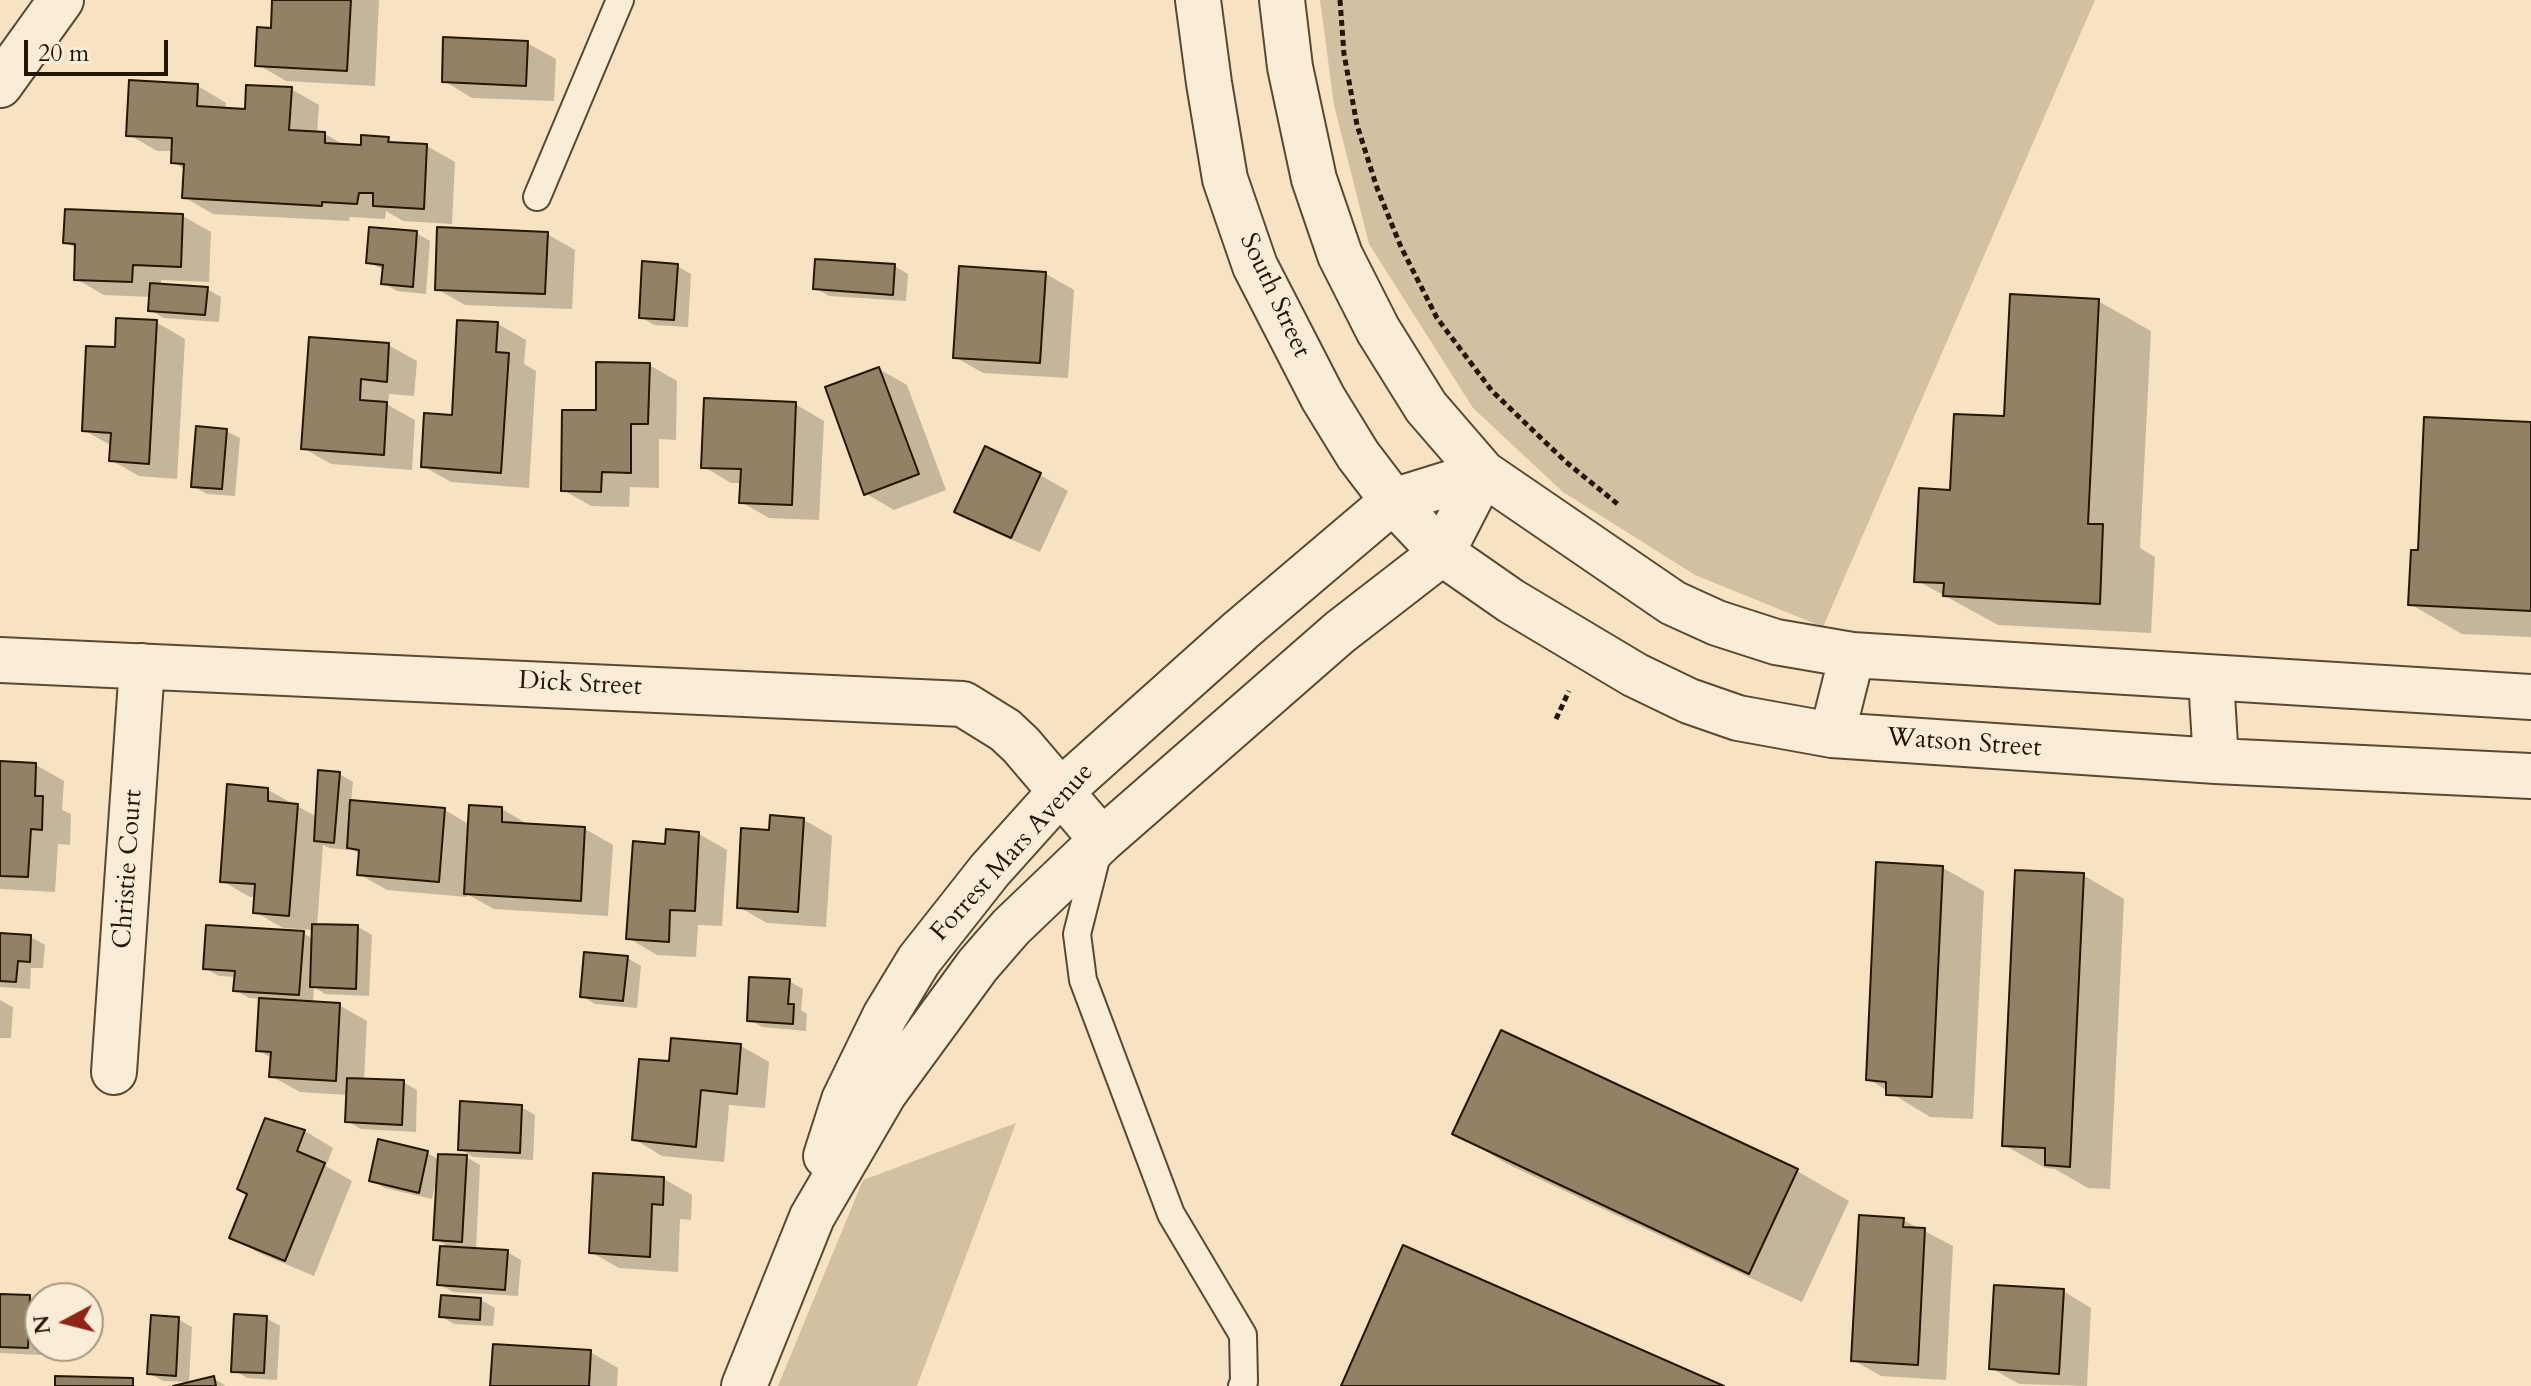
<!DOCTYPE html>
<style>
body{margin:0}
#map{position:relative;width:2531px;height:1386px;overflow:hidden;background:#f7e3c1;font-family:Cardo,serif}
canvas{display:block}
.north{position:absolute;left:24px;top:1282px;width:80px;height:80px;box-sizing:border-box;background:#faedd7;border:2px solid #a59781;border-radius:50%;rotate:263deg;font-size:22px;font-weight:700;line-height:32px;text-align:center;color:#251601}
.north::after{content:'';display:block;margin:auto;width:28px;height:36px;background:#8f2418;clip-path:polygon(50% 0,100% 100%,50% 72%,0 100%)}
.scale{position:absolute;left:24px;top:40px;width:144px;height:36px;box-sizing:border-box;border:4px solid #251601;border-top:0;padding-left:10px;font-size:24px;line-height:28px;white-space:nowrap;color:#251601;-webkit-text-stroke:6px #faedd7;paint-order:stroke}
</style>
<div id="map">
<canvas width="2531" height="1386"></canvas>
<div class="north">N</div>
<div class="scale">20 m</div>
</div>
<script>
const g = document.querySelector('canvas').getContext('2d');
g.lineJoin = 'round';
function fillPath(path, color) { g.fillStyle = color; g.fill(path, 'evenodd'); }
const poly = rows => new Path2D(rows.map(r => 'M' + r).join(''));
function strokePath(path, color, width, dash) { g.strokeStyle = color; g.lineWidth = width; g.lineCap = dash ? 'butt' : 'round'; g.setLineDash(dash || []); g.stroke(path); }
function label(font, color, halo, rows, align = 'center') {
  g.font = font + ' Cardo,serif'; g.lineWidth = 7; g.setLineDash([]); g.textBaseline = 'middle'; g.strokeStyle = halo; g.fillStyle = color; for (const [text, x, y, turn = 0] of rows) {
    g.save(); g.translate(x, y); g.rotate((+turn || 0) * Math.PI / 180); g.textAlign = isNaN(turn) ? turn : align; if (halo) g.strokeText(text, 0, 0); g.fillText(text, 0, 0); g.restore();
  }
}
const green = poly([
 [1320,0,2095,0,1823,627,1695,575,1563,492,1473,408,1369,244,1334,105],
 [1016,1123,917,1386,778,1386,863,1180]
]);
const shadow = poly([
 [274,0,379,0,375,86,286,81,257,64,273,31],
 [527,43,556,59,554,101,472,98,444,81],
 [198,86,226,103,225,110,247,111,291,89,319,105,317,134,325,134,346,146,363,147,388,139,398,144,427,146,455,162,452,224,403,221,386,211,385,219,350,217,349,221,213,214,184,197,186,170,173,162,174,151,157,151,128,134],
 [183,216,211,232,209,282,161,280,161,286,207,289,221,297,219,322,164,318,150,310,151,297,104,295,76,279,77,249,65,242],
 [416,233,430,241,426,294,397,291,383,283,384,270,368,262],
 [547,234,575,250,572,309,465,305,437,289],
 [677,266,691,274,688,327,654,325,641,317],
 [894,266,908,274,906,301,829,296,815,288],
 [1046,274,1074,290,1068,378,983,373,955,357],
 [2098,301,2151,331,2140,548,2155,557,2151,633,1998,625,1916,580,1952,493,2006,418],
 [156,322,185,339,177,479,139,476,111,460,112,446,84,430,116,349],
 [498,324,526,340,524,364,536,371,529,488,451,482,423,466,454,417],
 [388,345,417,361,414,396,389,394,388,405,415,420,412,470,331,464,303,448],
 [649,365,677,381,676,440,659,439,659,488,630,487,629,507,591,506,563,490,598,412],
 [879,369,907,385,946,490,894,510,865,493],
 [795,404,824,421,819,520,769,518,741,502,742,483,731,483,703,466],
 [2531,424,2531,637,2462,634,2410,604],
 [226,431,240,438,235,496,207,494,193,486],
 [1040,475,1068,491,1040,552,985,528,957,511],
 [0,763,36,765,64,781,62,810,71,814,70,845,58,844,55,892,0,889],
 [339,774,353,782,351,802,445,810,470,825,502,809,531,826,585,829,613,845,608,916,494,909,467,894,467,897,387,890,359,874,360,854,348,847,347,850,329,848,323,845,317,926,358,927,372,935,369,996,325,994,314,987,313,1004,339,1005,367,1021,364,1081,403,1082,417,1090,416,1132,361,1129,347,1121,348,1095,300,1092,271,1076,273,1059,258,1050,261,999,249,998,235,990,236,977,219,976,205,968,303,933,313,939,313,930,283,928,255,912,256,897,250,897,222,881,268,790,317,817],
 [804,820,832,836,826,927,767,923,739,907,771,832],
 [699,834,727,850,722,926,698,925,696,957,657,955,628,938,667,846],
 [1943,868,1984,891,1973,1119,1930,1117,1868,1079],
 [2083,875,2124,899,2110,1189,2088,1188,2055,1169,2045,1168,2004,1145],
 [0,935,31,937,45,945,43,968,31,968,30,989,0,987],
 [627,958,641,966,637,1008,595,1004,582,996],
 [789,981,803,989,801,1010,807,1014,806,1031,762,1027,749,1019],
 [0,1000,13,1007,11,1038,0,1038],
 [1502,1032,1797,1171,1849,1201,1802,1302,1507,1164,1455,1133],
 [741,1046,769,1062,765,1108,729,1105,724,1162,662,1156,634,1139,671,1064],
 [521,1107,535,1115,533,1160,473,1157,460,1149],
 [266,1120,305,1131,333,1148,326,1166,352,1181,314,1276,259,1253,231,1237,249,1193],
 [427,1153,440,1160,466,1157,480,1165,476,1250,507,1252,521,1260,518,1296,453,1292,439,1284,451,1248,435,1239,438,1182,436,1182,432,1199,385,1188,371,1180],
 [664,1179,692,1195,691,1220,680,1219,678,1272,619,1268,591,1252],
 [1903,1220,1953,1246,1946,1380,1881,1376,1853,1360],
 [2063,1291,2091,1308,2087,1386,2019,1384,1991,1368],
 [0,1296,29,1297,40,1303,41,1355,0,1353],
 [481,1300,495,1308,493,1326,454,1324,441,1316],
 [266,1318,280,1326,277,1380,247,1378,234,1370],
 [178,1319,192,1327,189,1382,163,1381,149,1373],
 [590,1352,618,1368,617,1386,492,1386],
 [213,1378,226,1386,181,1386]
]);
const building = poly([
 [272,0,351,0,347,71,255,66,257,27,271,28,272,0],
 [443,37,528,41,526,86,442,82,443,37],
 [129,80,198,84,197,106,245,109,246,85,292,87,289,130,325,132,325,143,361,145,361,135,389,137,388,142,427,144,424,209,373,206,373,193,359,193,357,204,322,202,322,206,182,198,184,164,171,163,172,138,126,136,129,80],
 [65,209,183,214,181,267,133,265,132,282,74,280,75,244,63,243,65,209],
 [369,227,417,231,413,287,381,284,383,265,366,263,369,227],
 [437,227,548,232,545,294,435,290,437,227],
 [815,259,895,264,893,295,813,289,815,259],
 [642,261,678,264,674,320,639,318,642,261],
 [959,266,1046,272,1040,363,953,358,959,266],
 [150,283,208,287,205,315,148,311,150,283],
 [2010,294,2099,299,2088,524,2103,524,2100,604,1943,596,1944,583,1914,582,1919,488,1950,490,1954,414,2004,416,2010,294],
 [116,318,157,320,149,464,109,461,111,433,82,431,86,346,115,347,116,318],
 [457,320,498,322,496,352,509,353,501,473,421,467,424,413,452,415,457,320],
 [309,337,389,343,387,382,361,379,360,400,387,402,384,455,301,449,309,337],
 [596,362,650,363,648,424,631,424,631,473,602,472,601,492,561,491,562,410,596,410,596,362],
 [879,367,919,474,864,495,825,387,879,367],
 [704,398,796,402,792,505,739,503,741,469,701,468,704,398],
 [2424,417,2531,422,2531,611,2408,605,2411,550,2418,550,2424,417],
 [196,426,227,429,222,489,191,487,196,426],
 [985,446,1041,473,1011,538,954,512,985,446],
 [0,761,36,763,35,796,43,796,42,830,31,829,28,877,0,876,0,761],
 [318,770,340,772,334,843,314,841,318,770],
 [227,784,268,788,268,801,298,804,289,916,253,913,255,884,220,882,227,784],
 [350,800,445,808,439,882,357,875,359,850,347,848,350,800],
 [469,805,502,807,502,822,585,827,581,901,464,894,469,805],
 [770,815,804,818,798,912,737,908,741,828,769,830,770,815],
 [666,829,699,832,695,911,670,910,669,942,626,939,633,841,665,844,666,829],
 [1876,862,1943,866,1932,1097,1886,1095,1886,1082,1866,1080,1876,862],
 [2015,870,2084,873,2070,1167,2045,1165,2045,1148,2002,1146,2015,870],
 [312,924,358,925,356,989,310,987,312,924],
 [206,925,304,931,299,995,233,991,235,971,203,969,206,925],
 [0,933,31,935,30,962,18,961,16,982,0,981,0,933],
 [584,952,628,956,623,1001,580,997,584,952],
 [749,977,790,979,788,1004,794,1004,793,1024,747,1021,749,977],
 [259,998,340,1003,336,1081,269,1077,271,1052,256,1051,259,998],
 [1501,1030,1798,1169,1749,1274,1452,1134,1501,1030],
 [671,1038,741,1044,737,1094,701,1090,696,1147,632,1140,639,1059,669,1061,671,1038],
 [347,1078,404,1080,402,1125,345,1122,347,1078],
 [460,1101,522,1105,520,1153,458,1150,460,1101],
 [265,1118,305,1130,297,1151,325,1163,285,1261,229,1238,247,1194,237,1189,265,1118],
 [378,1139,428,1151,419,1193,369,1181,378,1139],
 [438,1154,467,1155,462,1242,433,1240,438,1154],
 [593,1173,664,1177,663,1205,652,1204,650,1257,589,1253,593,1173],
 [1859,1215,1904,1218,1903,1227,1925,1228,1918,1365,1851,1361,1859,1215],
 [1403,1245,1724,1386,1341,1386,1403,1245],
 [440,1246,508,1250,505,1290,437,1285,440,1246],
 [1994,1285,2064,1289,2059,1374,1989,1369,1994,1285],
 [0,1294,30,1295,28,1348,0,1347,0,1294],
 [441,1295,481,1298,480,1320,439,1317,441,1295],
 [234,1314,267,1316,264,1373,231,1372,234,1314],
 [151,1315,179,1317,176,1376,147,1374,151,1315],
 [493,1344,591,1350,589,1386,490,1386,493,1344],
 [55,1376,133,1378,133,1386,55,1386,55,1376],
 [214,1376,216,1386,173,1386,214,1376]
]);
const path = poly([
 [1340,0,1344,54,1357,125,1377,188,1401,247,1437,318,1492,391,1566,462,1620,506],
 [1556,719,1569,691]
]);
const service = poly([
 [537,197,620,0],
 [1098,851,1077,934,1083,980,1171,1214,1243,1335,1244,1382,1242,1386]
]);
const minor = poly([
 [0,85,61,0],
 [0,660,963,704,1005,730,1021,745,1102,840],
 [114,1072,142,666],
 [826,1156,844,1100,885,1016,919,960,990,870,1061,791,1241,630,1393,501],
 [744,1386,812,1217,885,1092,978,965,1011,927,1102,840,1340,632,1442,553]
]);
const tertiary = poly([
 [1198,0,1209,83,1225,179,1255,266,1323,398,1358,455,1393,501,1442,553,1511,601,1635,675,1689,701,1738,718,1832,735,2216,761,2531,776],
 [1282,0,1290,67,1314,179,1340,255,1378,330,1426,407,1483,473,1673,603,1717,623,1776,642,1852,655,2531,697],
 [1393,501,1483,473],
 [1442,553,1483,473],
 [2211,679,2216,761],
 [1832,735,1852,655]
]);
const streetNames = [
 ["South Street",1274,296,65],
 ["Dick Street",580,685,3],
 ["Watson Street",1964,744,4],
 ["Forrest Mars Avenue",1013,853,-48],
 ["Christie Court",129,869,-86]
];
fillPath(green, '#d3c0a0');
fillPath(shadow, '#0003');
fillPath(building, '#928165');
strokePath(building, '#251601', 2);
strokePath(service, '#5a4931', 30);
strokePath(minor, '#5a4931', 48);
strokePath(tertiary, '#5a4931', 48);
strokePath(path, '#251601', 5, [6, 4]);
strokePath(service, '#faedd7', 26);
strokePath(minor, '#faedd7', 44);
strokePath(tertiary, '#faedd7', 44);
label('26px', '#251601', '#faedd7', streetNames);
</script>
